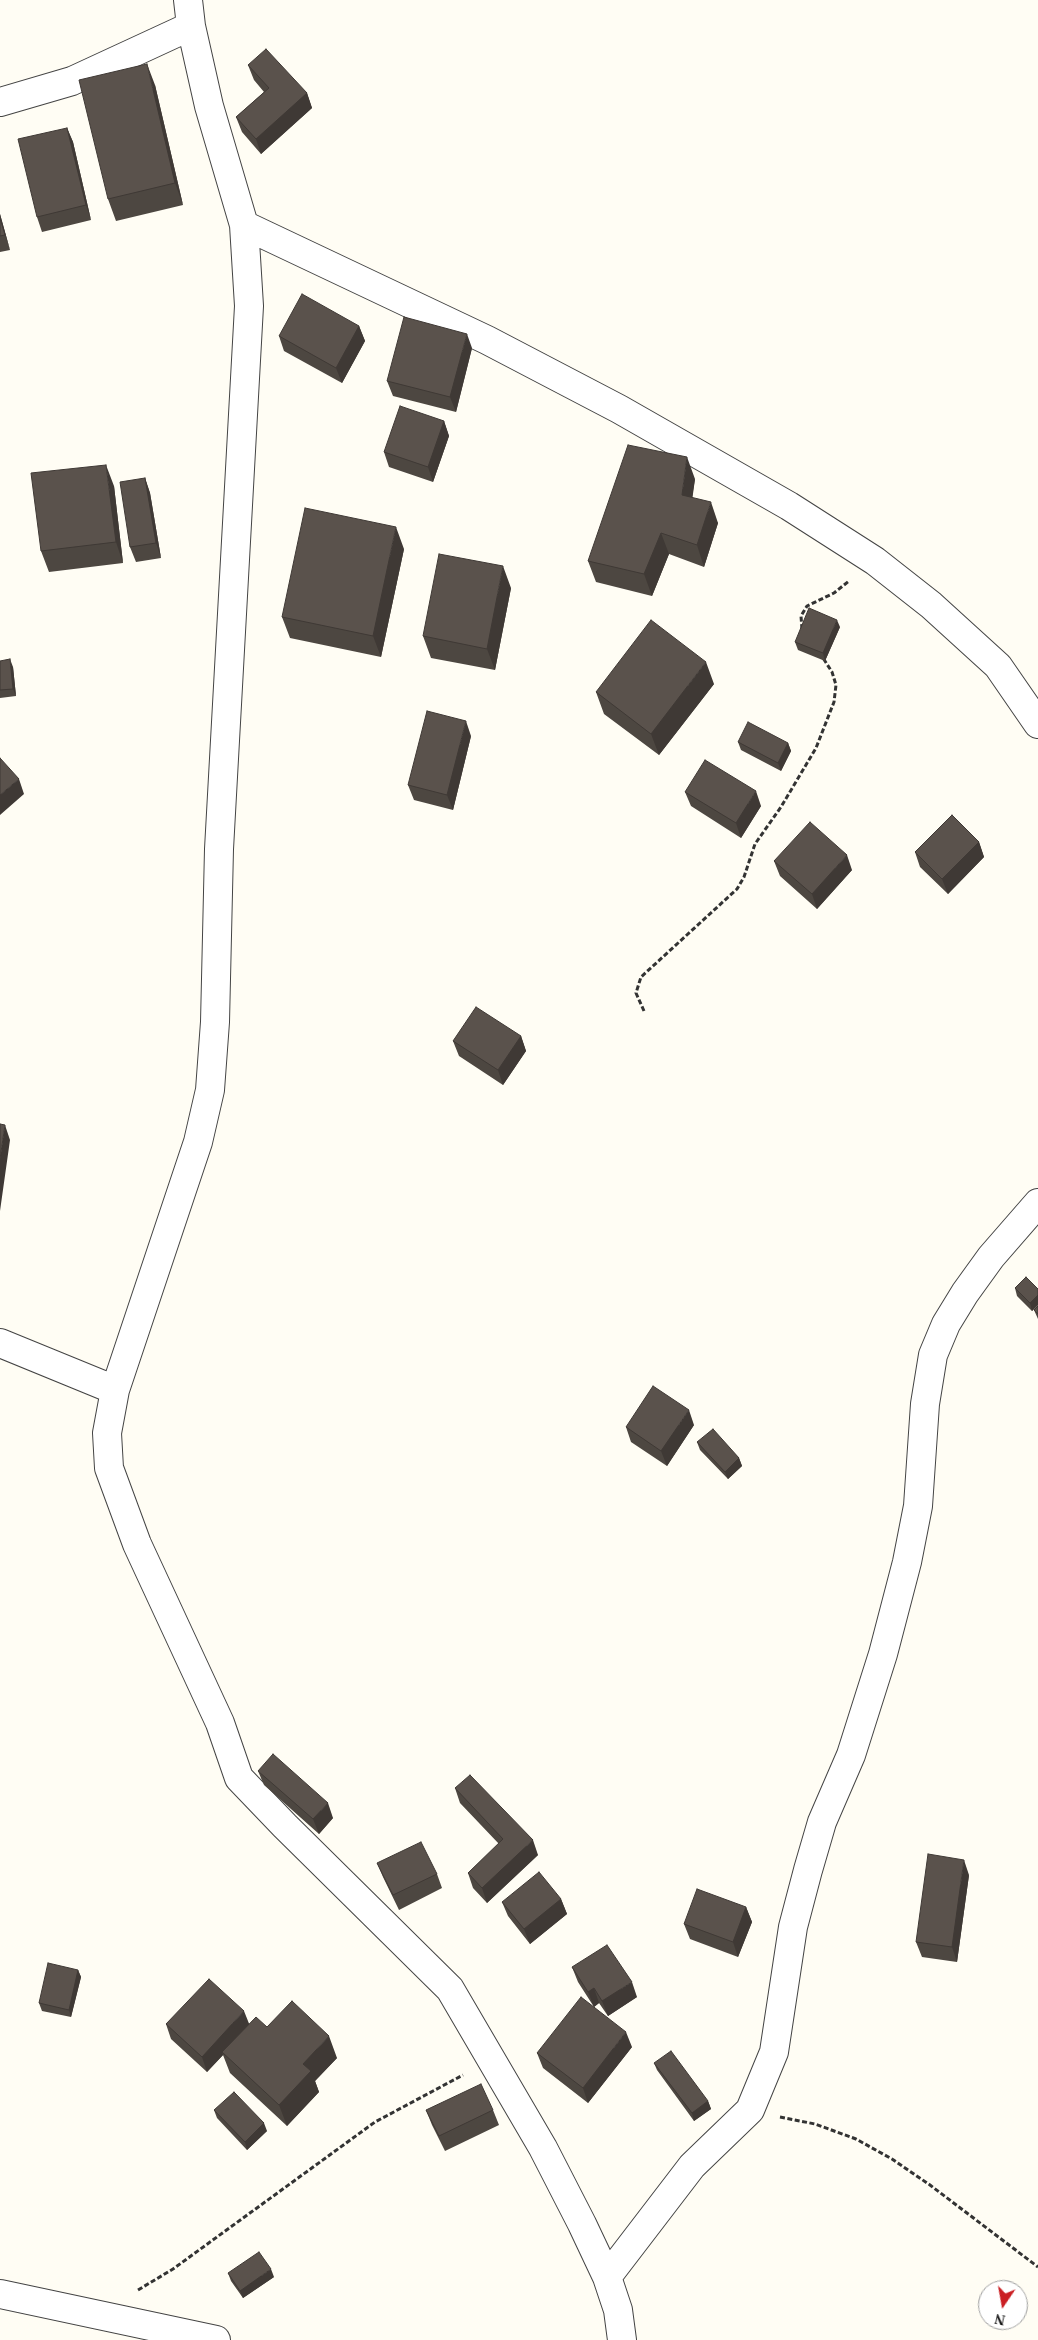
<!DOCTYPE html>
<style>
body{margin:0}
#map{position:relative;width:1038px;height:2340px;overflow:hidden;background:#fffdf4;font-family:"Times New Roman",serif}
canvas{display:block}
.north{position:absolute;left:978px;top:2280px;width:50px;height:50px;box-sizing:border-box;background:#fff;border:1px solid #a0a0a0;border-radius:50%;rotate:192deg;font-size:14px;font-weight:700;line-height:20px;text-align:center;color:#111}
.north::after{content:'';display:block;margin:auto;width:18px;height:22px;background:#ca1f23;clip-path:polygon(50% 0,100% 100%,50% 72%,0 100%)}
</style>
<div id="map">
<canvas width="1038" height="2340"></canvas>
<div class="north">N</div>
</div>
<script>
const g = document.querySelector('canvas').getContext('2d');
g.lineJoin = 'round';
const poly = rows => new Path2D(rows.map(r => 'M' + r).join(''));
function strokePath(path, color, width, dash) { g.strokeStyle = color; g.lineWidth = width; g.lineCap = dash ? 'butt' : 'round'; g.setLineDash(dash || []); g.stroke(path); }
function fillPath(path, color) { g.fillStyle = color; g.fill(path, 'evenodd'); }
const path = poly([
 [802,629,801,616,807,606,834,593,849,581],
 [644,1011,636,993,641,977,737,889,744,877,755,844,781,807,816,748,834,702,836,685,832,672,823,658],
 [780,2117,815,2124,856,2139,892,2159,930,2185,1038,2267],
 [138,2290,173,2269,375,2122,463,2075]
]);
const street = poly([
 [188,0,191,26,209,106,244,225,249,306,219,849,215,1022,210,1090,198,1142,115,1390,107,1433,109,1468,137,1544,220,1723,239,1778,285,1826,450,1989,543,2148,582,2224,607,2277,618,2310,622,2340],
 [0,102,72,81,191,26],
 [244,225,487,340,619,409,789,506,875,561,931,605,998,666,1038,724],
 [0,1343,115,1390],
 [607,2277,692,2166,750,2110,774,2052,793,1927,808,1870,822,1822,851,1755,883,1654,907,1562,918,1506,925,1404,933,1355,946,1324,965,1293,991,1257,1038,1203],
 [0,2294,216,2340]
]);
const wall = poly([
 [248,65,307,93,312,108,261,154,242,132,236,117,264,92,254,80],
 [155,85,183,205,116,221,108,199],
 [67,128,73,142,91,220,42,232,37,217],
 [0,214,10,250,0,252],
 [359,326,365,341,342,383,284,351,279,336],
 [472,348,456,412,393,396,387,381],
 [444,421,449,436,433,482,389,467,384,452],
 [145,478,150,493,161,558,136,562,130,547],
 [695,479,692,497,718,523,704,567,669,554,652,596,596,582,588,561],
 [114,486,123,563,49,572,41,551],
 [404,549,381,657,290,638,282,617],
 [511,588,495,670,431,658,423,636],
 [840,627,825,661,798,650,795,642],
 [0,661,13,667,16,696,0,698],
 [714,684,659,755,604,714,596,692],
 [471,736,453,810,414,800,408,785],
 [738,742,788,743,791,751,781,771,741,750],
 [685,792,761,806,741,838,691,806],
 [979,842,984,857,948,894,920,867,915,852],
 [774,861,852,870,817,909,780,876],
 [521,1036,526,1051,503,1085,459,1056,453,1041],
 [1015,1288,1038,1305,1032,1311,1017,1296],
 [1038,1306,1038,1319,1034,1310],
 [694,1425,667,1466,631,1442,626,1427],
 [697,1442,739,1458,742,1466,728,1479,700,1450],
 [258,1771,333,1818,319,1834,264,1785],
 [455,1788,538,1855,487,1903,473,1888,468,1873,499,1844,460,1803],
 [377,1863,437,1874,442,1888,399,1910,383,1877],
 [969,1875,957,1962,922,1957,916,1942],
 [561,1899,567,1914,530,1944,508,1916,502,1902],
 [746,1907,752,1922,738,1957,690,1939,684,1924],
 [572,1967,637,1997,608,2016,599,2003,594,2007,578,1982],
 [78,1970,81,1977,71,2017,42,2011,39,2003],
 [166,2024,249,2024,267,2027,337,2058,315,2081,319,2092,287,2126,230,2073,223,2055,207,2072,171,2039],
 [632,2047,588,2103,543,2068,537,2053],
 [654,2063,708,2101,711,2109,694,2121,657,2070],
 [214,2110,267,2131,247,2150,217,2118],
 [426,2110,493,2110,499,2125,445,2151,432,2125],
 [228,2273,274,2277,243,2298,231,2281]
]);
const shadedWall = poly([
 [147,64,155,85,183,205,175,183],
 [307,93,312,108,261,154,256,139],
 [67,128,73,142,91,220,86,205],
 [0,214,10,250,5,235,0,218],
 [359,326,365,341,342,383,336,368],
 [467,334,472,348,456,412,450,397],
 [444,421,449,436,433,482,428,467],
 [687,457,695,479,690,516,682,495],
 [106,465,114,486,123,563,116,542],
 [145,478,150,493,161,558,156,543],
 [711,502,718,523,704,567,697,545],
 [396,527,404,549,381,657,373,636],
 [661,533,669,554,652,596,644,574],
 [503,566,511,588,495,670,487,649],
 [837,620,840,627,825,661,823,653],
 [10,659,13,667,16,696,13,689],
 [706,662,714,684,659,755,651,734],
 [466,721,471,736,453,810,447,795],
 [788,743,791,751,781,771,778,763],
 [19,779,24,794,0,815,0,795],
 [756,791,761,806,741,838,736,823],
 [979,842,984,857,948,894,942,879],
 [847,855,852,870,817,909,812,894],
 [521,1036,526,1051,503,1085,498,1070],
 [5,1125,10,1140,0,1211,0,1159],
 [1038,1295,1038,1305,1032,1311,1030,1303],
 [689,1410,694,1425,667,1466,661,1451],
 [739,1458,742,1466,728,1479,725,1472],
 [328,1803,333,1818,319,1834,313,1819],
 [533,1840,538,1855,487,1903,482,1888],
 [964,1860,969,1875,957,1962,952,1947],
 [561,1899,567,1914,530,1944,524,1929],
 [746,1907,752,1922,738,1957,733,1942],
 [78,1970,81,1977,71,2017,69,2010],
 [632,1982,637,1997,608,2016,602,2001],
 [594,1988,599,2003,594,2007,588,1992],
 [244,2011,250,2026,222,2052,223,2055,207,2072,202,2057],
 [626,2032,632,2047,588,2103,583,2088],
 [329,2036,337,2058,315,2081,319,2092,287,2126,279,2105,303,2064],
 [708,2101,711,2109,694,2121,692,2113],
 [264,2123,267,2131,247,2150,245,2142],
 [271,2269,274,2277,243,2298,240,2291]
]);
const building = poly([
 [266,49,307,93,256,139,236,117,269,88,248,65,266,49],
 [147,64,175,183,108,199,79,80,147,64],
 [67,128,86,205,37,217,18,139,67,128],
 [0,218,5,235,0,236,0,218],
 [302,294,359,326,336,368,279,336,302,294],
 [404,317,467,334,450,397,387,381,404,317],
 [400,406,444,421,428,467,384,452,400,406],
 [628,445,687,457,682,495,711,502,697,545,661,533,644,574,588,561,628,445],
 [106,465,116,542,41,551,31,473,106,465],
 [145,478,156,543,130,547,120,482,145,478],
 [305,508,396,527,373,636,282,617,305,508],
 [439,554,503,566,487,649,423,636,439,554],
 [809,608,837,620,823,653,795,642,809,608],
 [651,620,706,662,651,734,596,692,651,620],
 [10,659,13,689,0,690,0,661,10,659],
 [427,711,466,721,447,795,408,785,427,711],
 [748,722,788,743,778,763,738,742,748,722],
 [0,758,19,779,0,795,0,758],
 [705,760,756,791,736,823,685,792,705,760],
 [952,815,979,842,942,879,915,852,952,815],
 [810,822,847,855,812,894,774,861,810,822],
 [476,1007,521,1036,498,1070,453,1041,476,1007],
 [0,1124,5,1125,0,1159,0,1124],
 [1026,1277,1038,1289,1038,1295,1030,1303,1015,1288,1026,1277],
 [1038,1306,1038,1314,1034,1310,1038,1306],
 [653,1386,689,1410,661,1451,626,1427,653,1386],
 [713,1429,739,1458,725,1472,697,1442,713,1429],
 [273,1754,328,1803,313,1819,258,1771,273,1754],
 [470,1775,533,1840,482,1888,468,1873,503,1839,455,1788,470,1775],
 [421,1842,437,1874,393,1895,377,1863,421,1842],
 [928,1854,964,1860,952,1947,916,1942,928,1854],
 [539,1872,561,1899,524,1929,502,1902,539,1872],
 [697,1889,746,1907,733,1942,684,1924,697,1889],
 [607,1945,632,1982,602,2001,594,1988,588,1992,572,1967,607,1945],
 [48,1963,78,1970,69,2010,39,2003,48,1963],
 [209,1979,244,2011,202,2057,166,2024,209,1979],
 [581,1997,626,2032,583,2088,537,2053,581,1997],
 [292,2001,329,2036,303,2064,311,2071,279,2105,222,2052,256,2017,267,2027,292,2001],
 [671,2051,708,2101,692,2113,654,2063,671,2051],
 [481,2084,493,2110,439,2136,426,2110,481,2084],
 [234,2092,264,2123,245,2142,214,2110,234,2092],
 [259,2252,271,2269,240,2291,228,2273,259,2252]
]);
strokePath(street, '#444', 30);
strokePath(path, '#333', 3, [5, 2.5]);
strokePath(street, '#fff', 28);
fillPath(wall, '#4d4741');
fillPath(shadedWall, '#3f3935');
fillPath(building, '#5a524c');
strokePath(building, '#3f3935', 1);
</script>
